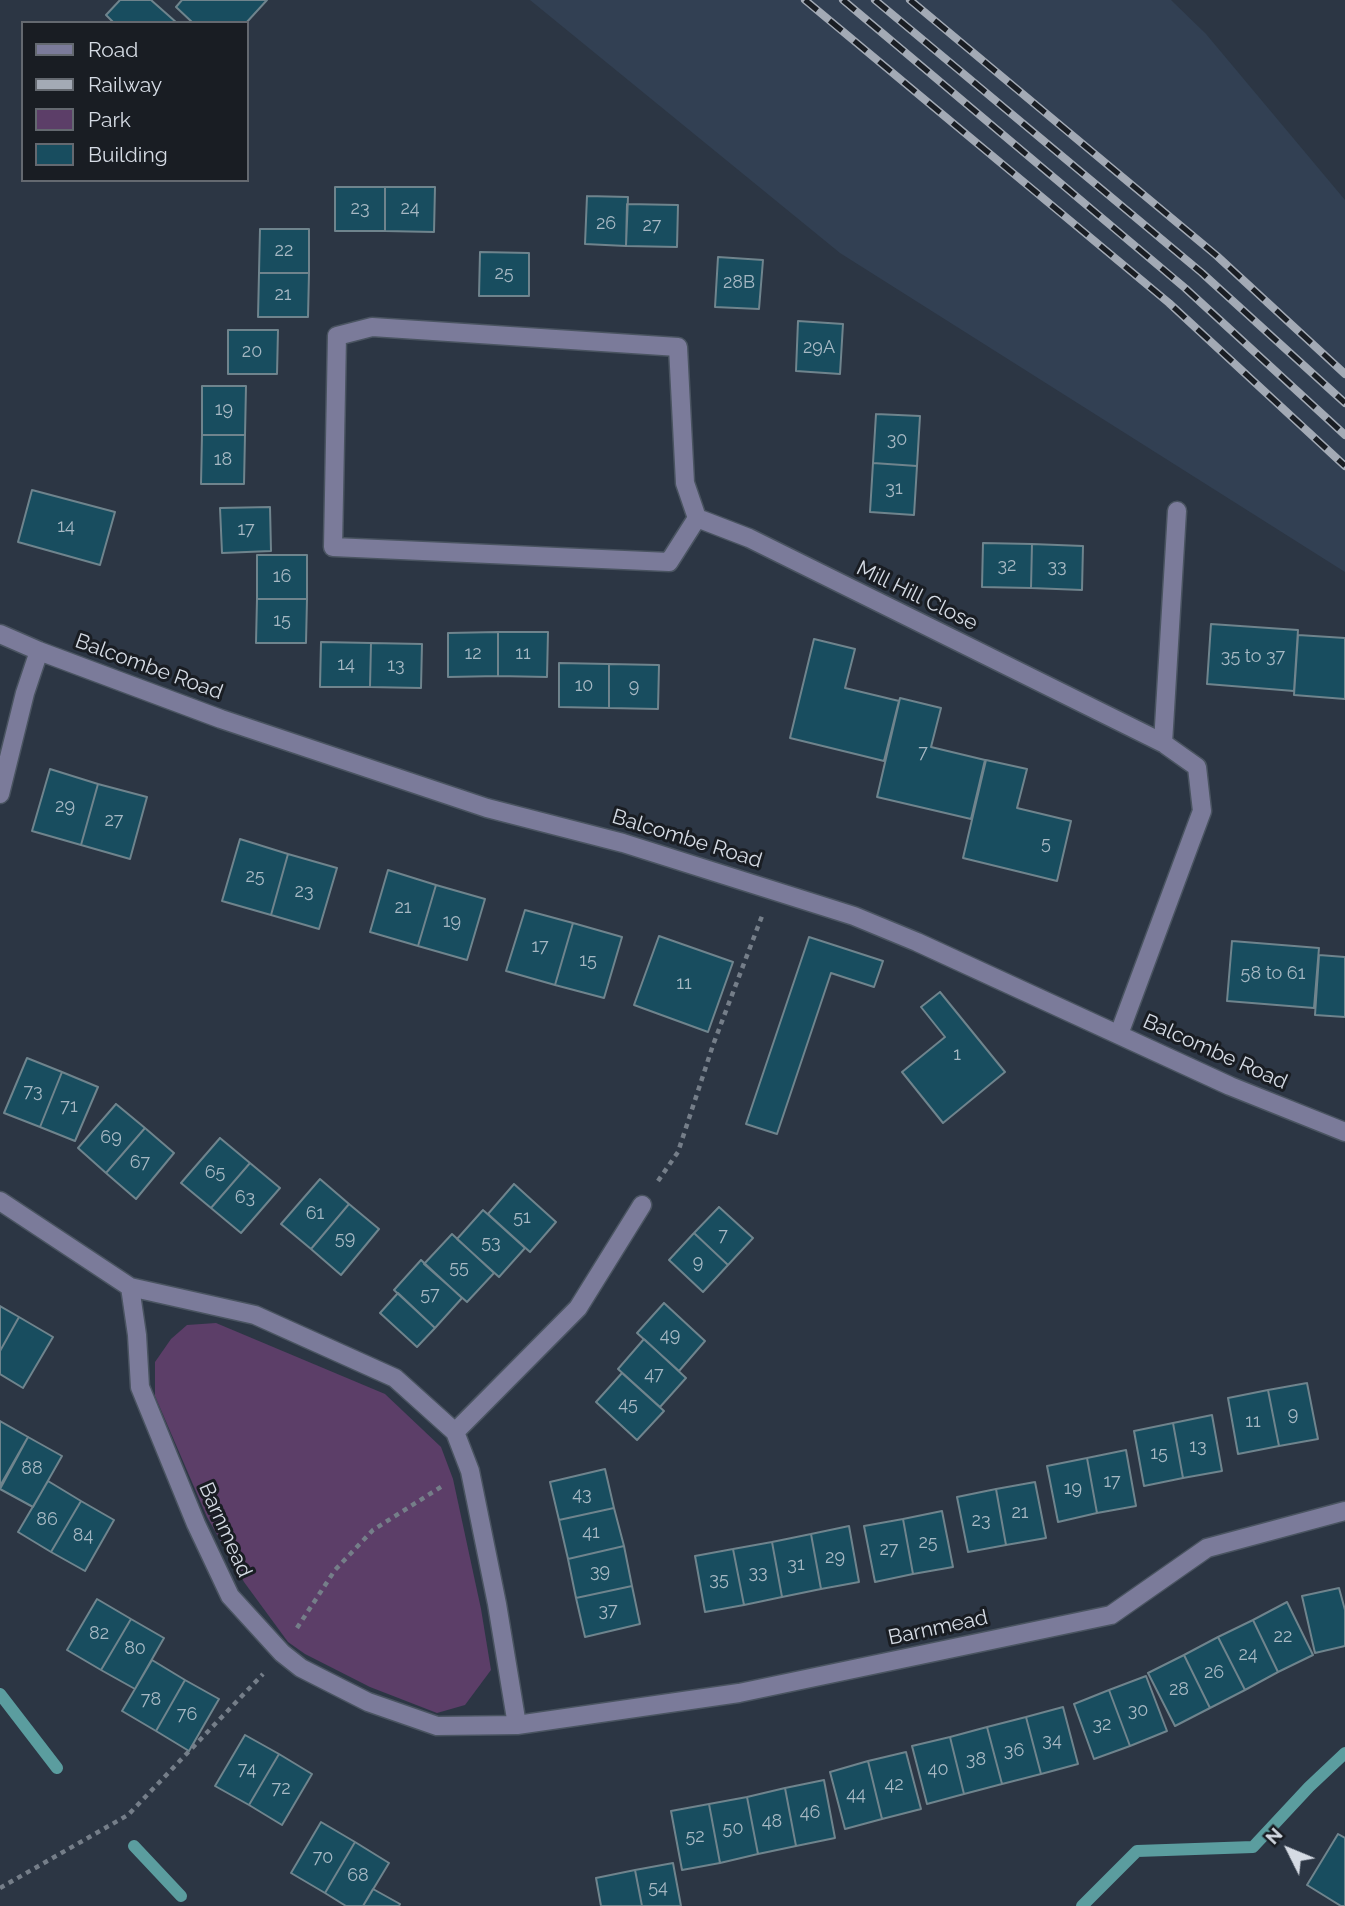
<!DOCTYPE html>
<style>
body{margin:0}
#map{position:relative;width:1345px;height:1906px;overflow:hidden;background:#2c3644;font-family:Raleway,sans-serif}
canvas{display:block}
.legend{position:absolute;left:21px;top:21px;width:228px;height:161px;box-sizing:border-box;background:#191d23;border:2px solid #646970;margin:0;padding:9px 12px;list-style:none;font-size:21px;color:#d5dbe4}
.legend li{display:flex;align-items:center;gap:14px;height:35px}
.legend b{width:35px;border:2px solid #646970}
.north{position:absolute;left:1254px;top:1815px;width:70px;height:70px;-webkit-text-stroke:5px #191d23;paint-order:stroke;rotate:313deg;font-size:19px;font-weight:700;line-height:28px;text-align:center;color:#d5dbe4}
.north::after{content:'';display:block;margin:auto;width:24px;height:32px;background:#d5dbe4;clip-path:polygon(50% 0,100% 100%,50% 72%,0 100%)}
</style>
<div id="map">
<canvas width="1345" height="1906"></canvas>
<ul class="legend">
<li><b style="height:9px;background:#7b7b9a"></b>Road</li>
<li><b style="height:9px;background:#a3aab5"></b>Railway</li>
<li><b style="height:19px;background:#5c3e68"></b>Park</li>
<li><b style="height:19px;background:#184d5f"></b>Building</li>
</ul>
<div class="north">N</div>
</div>
<script>
const g = document.querySelector('canvas').getContext('2d');
g.lineJoin = 'round';
function fillPath(path, color) { g.fillStyle = color; g.fill(path, 'evenodd'); }
const poly = rows => new Path2D(rows.map(r => 'M' + r).join(''));
function strokePath(path, color, width, dash) { g.strokeStyle = color; g.lineWidth = width; g.lineCap = dash ? 'butt' : 'round'; g.setLineDash(dash || []); g.stroke(path); }
function label(font, color, halo, rows, align = 'center') {
  g.font = font + ' Raleway,sans-serif'; g.lineWidth = 6; g.setLineDash([]); g.textBaseline = 'middle'; g.strokeStyle = halo; g.fillStyle = color; for (const [text, x, y, turn = 0] of rows) {
    g.save(); g.translate(x, y); g.rotate((+turn || 0) * Math.PI / 180); g.textAlign = isNaN(turn) ? turn : align; if (halo) g.strokeText(text, 0, 0); g.fillText(text, 0, 0); g.restore();
  }
}
const built = poly([
 [530,0,1171,0,1206,34,1345,200,1345,572,840,253]
]);
const green = poly([
 [216,1323,385,1394,441,1447,453,1479,481,1609,491,1670,465,1705,437,1713,370,1687,305,1654,288,1642,244,1582,207,1517,155,1396,155,1362,171,1339,187,1325]
]);
const stream = poly([
 [0,1694,57,1768],
 [134,1846,181,1896],
 [1082,1906,1137,1851,1253,1847,1309,1787,1345,1753]
]);
const building = poly([
 [120,0,151,0,177,23,114,23,106,15,120,0],
 [182,0,267,0,246,23,193,23,176,7,182,0],
 [335,187,385,187,385,231,335,231,335,187],
 [385,187,435,187,434,232,385,231,385,187],
 [587,196,628,197,626,246,585,244,587,196],
 [627,204,678,205,677,247,626,246,627,204],
 [260,229,309,229,309,273,259,273,260,229],
 [480,252,529,253,529,296,479,296,480,252],
 [718,257,763,260,759,309,715,307,718,257],
 [259,273,309,273,308,317,258,317,259,273],
 [798,321,843,324,840,374,796,371,798,321],
 [228,330,278,330,277,374,228,374,228,330],
 [202,386,246,386,245,435,202,435,202,386],
 [876,414,920,416,917,466,873,463,876,414],
 [202,435,245,435,244,484,201,484,202,435],
 [873,463,917,466,914,515,870,512,873,463],
 [32,490,115,512,100,565,18,542,32,490],
 [270,507,271,551,222,553,220,508,270,507],
 [983,543,1032,544,1031,588,982,587,983,543],
 [1032,544,1083,546,1082,590,1031,588,1032,544],
 [257,555,307,555,307,599,257,599,257,555],
 [257,599,307,599,306,643,256,643,257,599],
 [1211,624,1298,630,1294,691,1207,684,1211,624],
 [498,632,498,676,448,677,448,633,498,632],
 [498,632,548,632,547,677,498,676,498,632],
 [1298,635,1345,638,1345,699,1294,695,1298,635],
 [814,639,855,649,845,688,899,701,884,761,790,738,814,639],
 [321,642,371,643,370,687,320,687,321,642],
 [371,643,422,644,421,688,370,687,371,643],
 [559,663,609,664,609,708,559,707,559,663],
 [609,664,659,665,658,709,609,708,609,664],
 [900,698,941,708,931,747,985,760,971,819,877,797,900,698],
 [986,760,1027,769,1017,808,1071,821,1057,881,963,858,986,760],
 [50,769,98,784,81,845,32,831,50,769],
 [98,784,147,797,130,859,81,845,98,784],
 [240,839,288,854,271,915,222,901,240,839],
 [288,854,337,868,319,929,271,915,288,854],
 [388,870,436,885,418,946,370,932,388,870],
 [436,885,485,899,467,960,418,946,436,885],
 [525,910,573,923,555,985,506,971,525,910],
 [573,923,622,937,604,998,555,985,573,923],
 [659,936,733,962,708,1032,634,1005,659,936],
 [809,937,883,961,874,987,831,973,777,1134,746,1124,809,937],
 [1232,941,1319,948,1314,1008,1227,1001,1232,941],
 [1319,955,1345,957,1345,1017,1315,1015,1319,955],
 [940,992,1005,1072,943,1123,902,1072,945,1037,921,1007,940,992],
 [27,1058,62,1072,40,1127,4,1113,27,1058],
 [62,1072,98,1087,75,1141,40,1127,62,1072],
 [116,1104,145,1128,106,1173,78,1148,116,1104],
 [145,1128,174,1153,136,1199,106,1173,145,1128],
 [220,1138,250,1163,211,1208,181,1183,220,1138],
 [250,1163,280,1188,241,1233,211,1208,250,1163],
 [320,1179,349,1204,311,1249,281,1224,320,1179],
 [514,1184,556,1222,530,1252,488,1214,514,1184],
 [349,1204,379,1229,341,1275,311,1249,349,1204],
 [719,1207,753,1238,728,1265,694,1233,719,1207],
 [483,1210,525,1248,499,1277,457,1239,483,1210],
 [694,1233,728,1265,703,1292,669,1260,694,1233],
 [452,1234,494,1273,467,1302,424,1264,452,1234],
 [421,1260,462,1298,435,1328,394,1290,421,1260],
 [398,1293,435,1328,417,1347,380,1313,398,1293],
 [664,1303,705,1341,679,1371,637,1333,664,1303],
 [0,1306,19,1317,0,1351,0,1306],
 [19,1317,53,1337,23,1388,0,1374,0,1351,19,1317],
 [644,1339,686,1378,660,1407,618,1369,644,1339],
 [622,1373,664,1411,637,1440,596,1402,622,1373],
 [1307,1383,1318,1439,1279,1446,1268,1390,1307,1383],
 [1268,1390,1279,1446,1238,1454,1228,1398,1268,1390],
 [1212,1415,1222,1471,1183,1478,1173,1423,1212,1415],
 [0,1421,28,1437,0,1486,0,1421],
 [1173,1423,1183,1478,1144,1486,1134,1431,1173,1423],
 [28,1437,62,1456,33,1507,0,1489,28,1437],
 [1126,1450,1136,1506,1097,1513,1087,1458,1126,1450],
 [1087,1458,1097,1513,1058,1522,1047,1466,1087,1458],
 [605,1469,614,1508,559,1520,550,1482,605,1469],
 [48,1481,81,1501,51,1552,18,1532,48,1481],
 [1035,1482,1046,1538,1006,1545,996,1489,1035,1482],
 [996,1489,1006,1545,968,1552,957,1497,996,1489],
 [81,1501,114,1520,85,1571,51,1552,81,1501],
 [614,1508,624,1546,568,1559,559,1520,614,1508],
 [942,1511,953,1567,913,1574,903,1519,942,1511],
 [903,1519,913,1574,875,1582,864,1526,903,1519],
 [849,1526,859,1582,821,1589,811,1534,849,1526],
 [811,1534,821,1589,782,1597,772,1542,811,1534],
 [772,1542,782,1597,744,1605,733,1549,772,1542],
 [624,1546,632,1586,576,1598,568,1559,624,1546],
 [733,1549,744,1605,705,1612,695,1556,733,1549],
 [632,1586,640,1624,585,1637,576,1598,632,1586],
 [1339,1588,1345,1610,1345,1646,1315,1653,1302,1596,1339,1588],
 [97,1599,131,1619,101,1670,67,1650,97,1599],
 [1287,1602,1313,1655,1278,1672,1253,1620,1287,1602],
 [131,1619,164,1638,135,1689,101,1670,131,1619],
 [1253,1620,1278,1672,1245,1690,1218,1637,1253,1620],
 [1218,1637,1245,1690,1210,1708,1184,1655,1218,1637],
 [1184,1655,1210,1708,1175,1726,1148,1673,1184,1655],
 [152,1660,185,1680,156,1731,122,1711,152,1660],
 [1146,1676,1167,1731,1130,1746,1109,1690,1146,1676],
 [185,1680,219,1699,189,1751,156,1731,185,1680],
 [1109,1690,1130,1746,1094,1759,1074,1704,1109,1690],
 [1063,1707,1078,1764,1041,1774,1026,1717,1063,1707],
 [1026,1717,1041,1774,1002,1784,987,1727,1026,1717],
 [987,1727,1002,1784,964,1794,950,1737,987,1727],
 [245,1735,279,1754,249,1805,215,1786,245,1735],
 [950,1737,964,1794,927,1804,912,1746,950,1737],
 [906,1752,921,1809,882,1819,868,1761,906,1752],
 [279,1754,312,1774,282,1825,249,1805,279,1754],
 [868,1761,882,1819,845,1829,830,1772,868,1761],
 [824,1780,835,1838,796,1846,785,1788,824,1780],
 [785,1788,796,1846,758,1854,747,1797,785,1788],
 [747,1797,758,1854,720,1863,709,1804,747,1797],
 [709,1804,720,1863,682,1870,671,1811,709,1804],
 [321,1822,355,1842,325,1893,291,1873,321,1822],
 [1338,1834,1345,1838,1345,1906,1341,1906,1307,1885,1338,1834],
 [355,1842,389,1863,363,1906,346,1906,325,1893,355,1842],
 [673,1863,681,1906,642,1906,635,1870,673,1863],
 [635,1870,642,1906,601,1906,596,1878,635,1870],
 [373,1889,400,1904,399,1906,363,1906,373,1889]
]);
const path = poly([
 [658,1181,678,1152,713,1045,762,916],
 [297,1628,335,1570,373,1530,444,1485],
 [0,1888,128,1815,263,1674]
]);
const minor = poly([
 [697,518,685,483,678,347,372,327,337,336,333,547,669,562,697,518,749,538,1163,743,1197,767,1202,811,1119,1034],
 [0,634,39,651,221,719,487,808,623,843,854,916,917,942,1230,1086,1345,1132],
 [1163,743,1177,511],
 [0,794,25,693,39,651],
 [0,1201,130,1287,137,1335,140,1387,196,1524,230,1596,282,1653,301,1668,368,1702,437,1726,517,1725,739,1693,1111,1615,1207,1548,1345,1511],
 [130,1287,255,1315,395,1378,455,1432,470,1471,497,1604,517,1725],
 [455,1432,578,1308,642,1205]
]);
const rail = poly([
 [805,0,1169,303,1345,466],
 [843,0,1185,288,1345,435],
 [875,0,1202,273,1345,403],
 [910,0,1217,256,1345,374]
]);
const numberNames = [
 ["23",360,209],
 ["24",410,209],
 ["26",606,224],
 ["27",652,226],
 ["22",284,251],
 ["25",504,274],
 ["28B",739,283],
 ["21",283,295],
 ["29A",819,348],
 ["20",252,352],
 ["19",224,410],
 ["30",897,440],
 ["18",223,460],
 ["31",894,489],
 ["14",66,527],
 ["17",246,530],
 ["32",1007,566],
 ["33",1057,567],
 ["16",282,577],
 ["15",282,621],
 ["12",473,654],
 ["11",523,654],
 ["35 to 37",1253,657],
 ["14",346,665],
 ["13",396,666],
 ["10",584,686],
 ["9",634,687],
 ["7",923,753],
 ["29",65,807],
 ["27",114,821],
 ["5",1046,844],
 ["25",255,877],
 ["23",304,892],
 ["21",403,908],
 ["19",452,922],
 ["17",540,947],
 ["15",588,961],
 ["58 to 61",1273,974],
 ["11",684,984],
 ["1",957,1055],
 ["73",33,1092],
 ["71",69,1107],
 ["69",111,1138],
 ["67",140,1163],
 ["65",215,1173],
 ["63",245,1198],
 ["61",315,1214],
 ["51",522,1218],
 ["7",723,1236],
 ["59",345,1239],
 ["53",491,1243],
 ["9",698,1263],
 ["55",459,1268],
 ["57",430,1295],
 ["49",670,1336],
 ["47",654,1375],
 ["45",628,1405],
 ["9",1293,1415],
 ["11",1253,1422],
 ["13",1198,1447],
 ["15",1159,1454],
 ["88",32,1469],
 ["17",1112,1482],
 ["19",1073,1489],
 ["43",582,1495],
 ["21",1020,1513],
 ["86",47,1520],
 ["23",981,1521],
 ["41",591,1533],
 ["84",83,1536],
 ["25",928,1543],
 ["27",889,1550],
 ["29",835,1558],
 ["31",796,1565],
 ["39",600,1572],
 ["33",758,1573],
 ["35",719,1580],
 ["37",608,1611],
 ["82",99,1634],
 ["22",1283,1637],
 ["80",135,1649],
 ["24",1248,1655],
 ["26",1214,1673],
 ["28",1179,1690],
 ["78",151,1700],
 ["30",1138,1711],
 ["76",187,1715],
 ["32",1102,1725],
 ["34",1052,1741],
 ["36",1014,1751],
 ["38",976,1760],
 ["74",247,1770],
 ["40",938,1770],
 ["42",894,1785],
 ["72",281,1789],
 ["44",856,1795],
 ["46",810,1813],
 ["48",772,1822],
 ["50",733,1829],
 ["52",695,1837],
 ["70",323,1858],
 ["68",358,1876],
 ["54",658,1888]
];
const streetNames = [
 ["Mill Hill Close",917,596,26],
 ["Balcombe Road",149,667,20],
 ["Balcombe Road",687,839,17],
 ["Balcombe Road",1215,1052,24],
 ["Barnmead",225,1530,66],
 ["Barnmead",938,1628,-12]
];
fillPath(built, '#324053');
fillPath(green, '#5c3e68');
strokePath(stream, '#5b9d9f', 12);
fillPath(building, '#184d5f');
strokePath(building, '#6f848d', 2);
strokePath(minor, '#4a5461', 21);
strokePath(path, '#757e89', 4.5, [5, 5]);
strokePath(minor, '#7b7b9a', 18);
strokePath(rail, '#a3aab5', 8);
strokePath(rail, '#191d23', 5, [16]);
label('18px', '#a6b8c3', null, numberNames);
label('21px', '#d5dbe4', '#191d23', streetNames);
</script>
